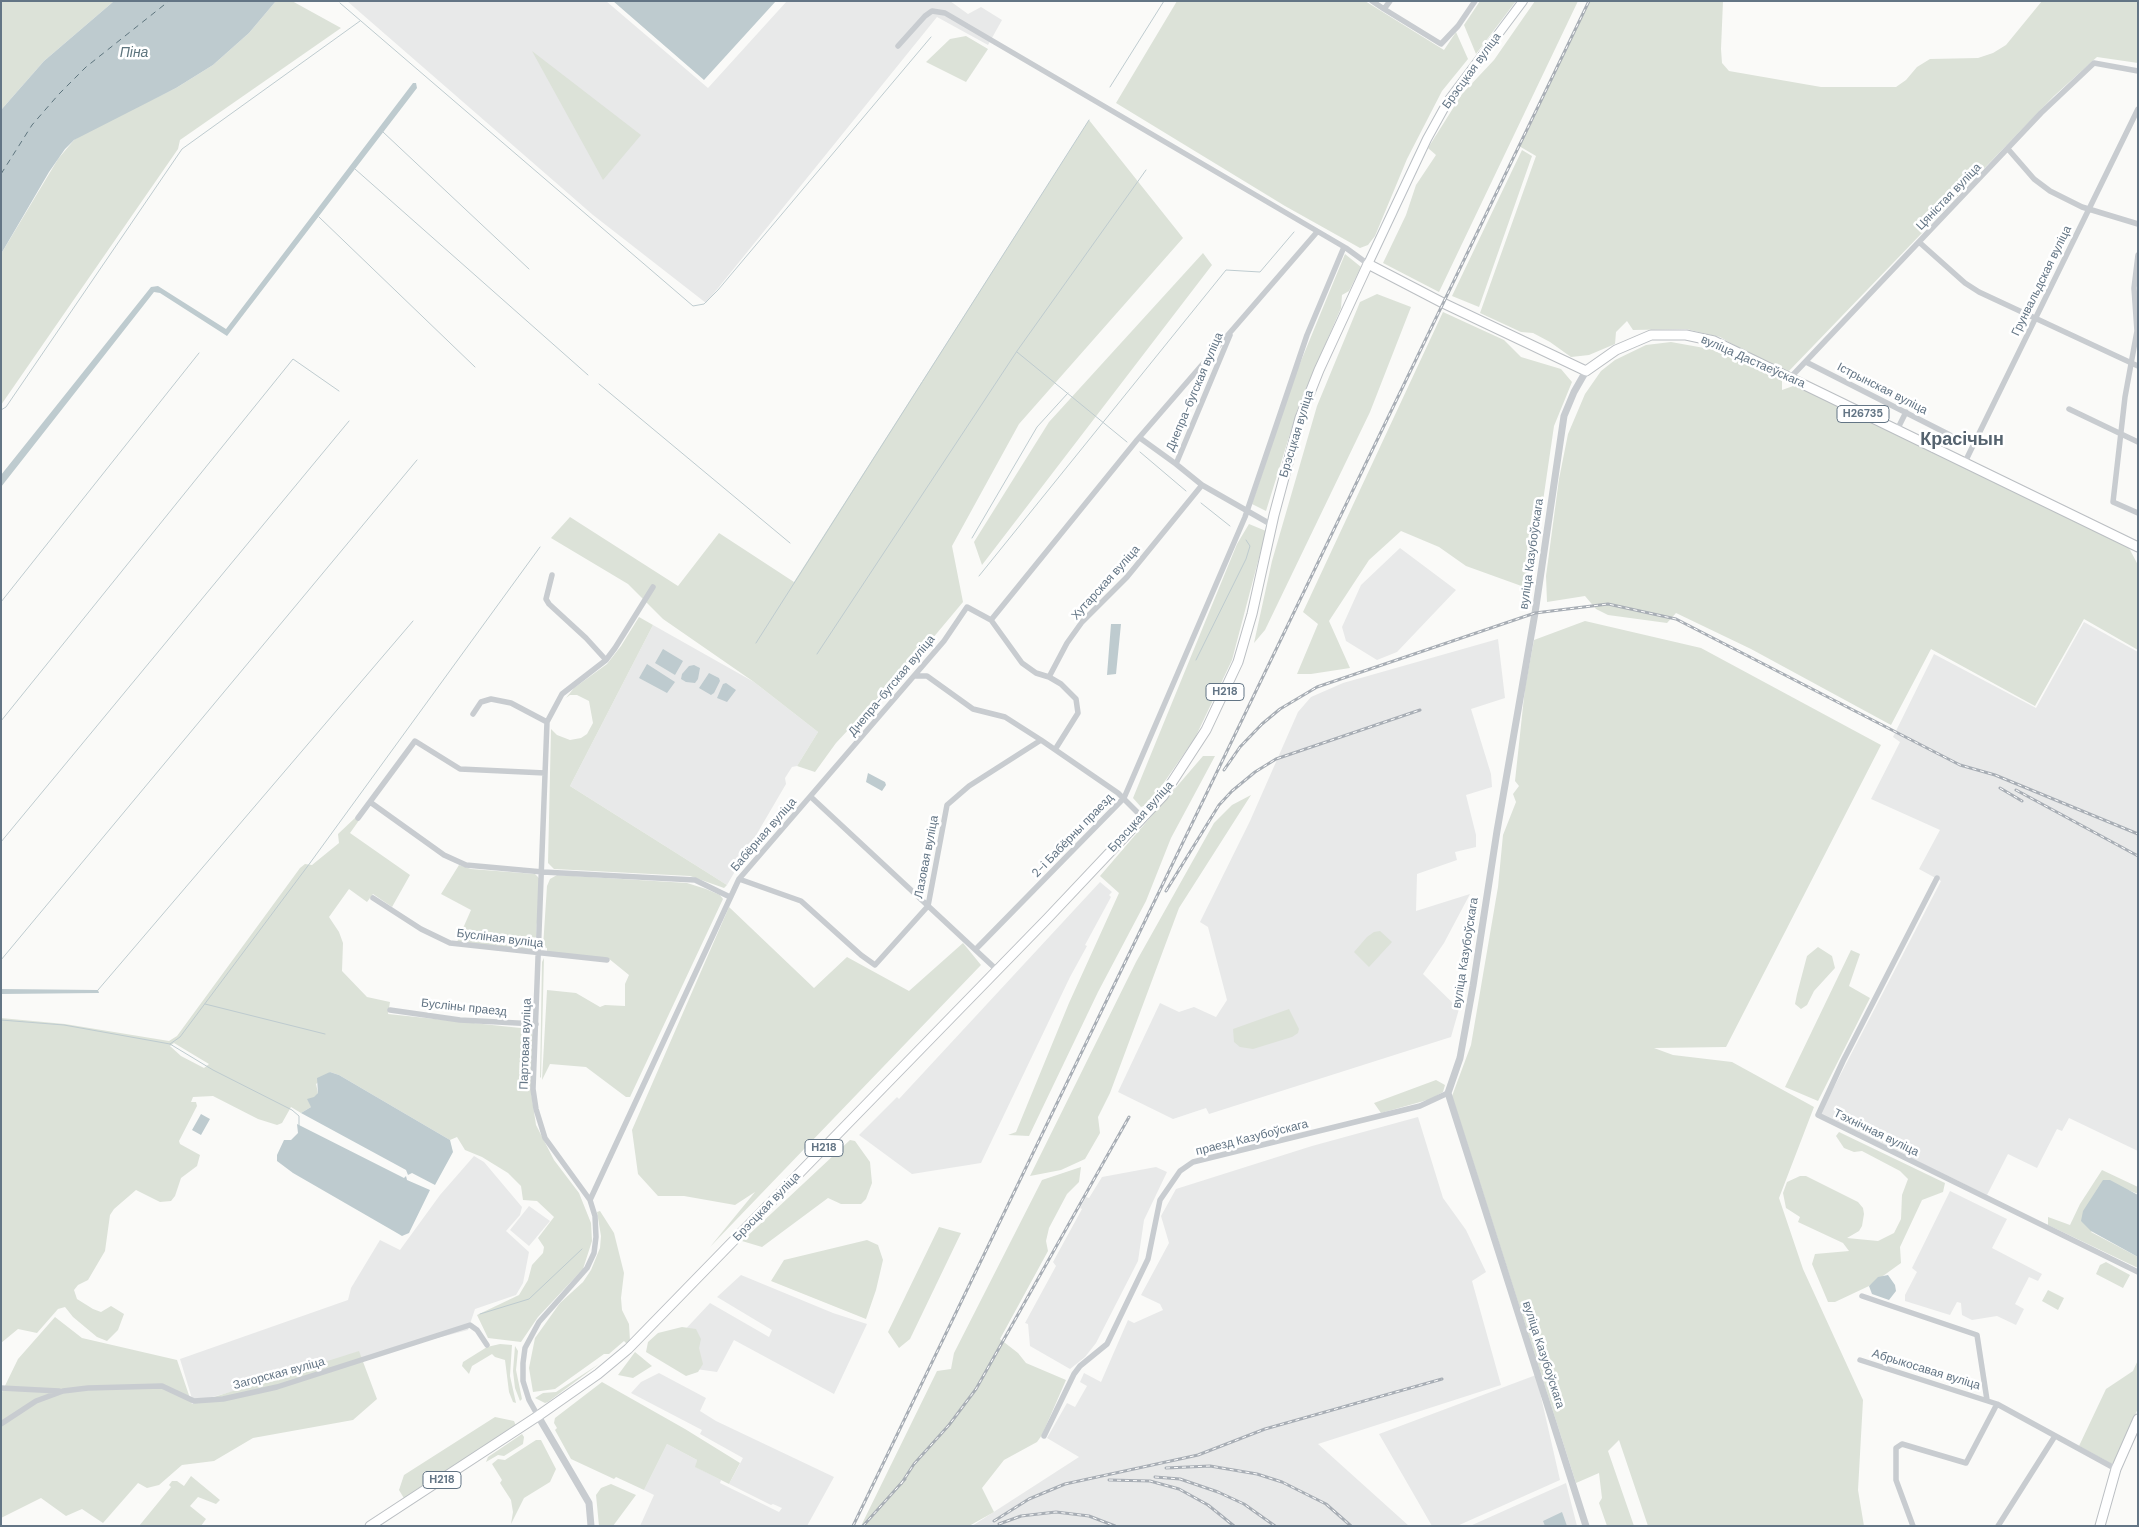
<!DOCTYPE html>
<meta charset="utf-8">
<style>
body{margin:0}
#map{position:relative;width:2139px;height:1527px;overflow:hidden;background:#fafaf8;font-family:"DM Sans",sans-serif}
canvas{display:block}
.frame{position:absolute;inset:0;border:2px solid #637585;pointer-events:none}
</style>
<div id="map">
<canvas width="2139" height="1527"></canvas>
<div class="frame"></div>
</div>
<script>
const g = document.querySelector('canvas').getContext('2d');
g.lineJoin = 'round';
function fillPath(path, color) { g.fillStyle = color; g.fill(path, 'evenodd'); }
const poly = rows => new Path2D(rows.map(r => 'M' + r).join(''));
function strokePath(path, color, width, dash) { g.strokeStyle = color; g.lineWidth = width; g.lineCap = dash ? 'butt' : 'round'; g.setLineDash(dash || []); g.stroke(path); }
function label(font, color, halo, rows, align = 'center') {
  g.font = font + ' "DM Sans",sans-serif'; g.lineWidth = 5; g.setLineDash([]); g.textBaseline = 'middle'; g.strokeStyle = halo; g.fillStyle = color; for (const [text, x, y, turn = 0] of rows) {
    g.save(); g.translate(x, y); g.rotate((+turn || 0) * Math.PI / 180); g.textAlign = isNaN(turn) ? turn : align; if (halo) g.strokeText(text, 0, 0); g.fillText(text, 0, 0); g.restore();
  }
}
const built = poly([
 [347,1,606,1,708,88,787,1,950,1,968,14,981,7,1002,20,988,45,937,17,706,303,593,215],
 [1400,548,1456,590,1397,652,1377,660,1346,641,1342,627,1361,585],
 [2084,622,2138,652,2138,1151,2069,1118,2062,1131,2057,1129,2037,1168,2008,1154,1987,1195,1820,1114,1941,881,1919,869,1940,830,1871,799,1900,742,1893,737,1934,654,2036,708],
 [653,625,754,682,818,732,797,766,792,767,785,778,786,784,727,885,570,786],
 [1498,639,1505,698,1471,709,1491,774,1492,787,1466,795,1476,835,1476,847,1455,852,1457,860,1417,874,1416,911,1470,894,1444,943,1423,974,1459,1009,1451,1037,1209,1114,1206,1108,1173,1119,1118,1092,1160,1003,1179,1012,1194,1007,1216,1017,1227,1000,1208,927,1200,922,1250,821,1298,712,1311,697,1343,683],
 [1100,882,1112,892,1109,895,1111,897,1085,945,1087,946,1070,977,981,1163,912,1174,859,1135,897,1097,899,1099],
 [1418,1117,1443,1198,1466,1230,1486,1272,1472,1281,1501,1385,1318,1444,1409,1526,972,1526,1079,1457,1047,1438,1067,1403,1075,1407,1087,1386,1080,1382,1084,1373,1101,1382,1128,1320,1134,1323,1163,1310,1160,1304,1141,1295,1169,1243,1161,1216,1176,1189,1312,1146],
 [474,1156,484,1162,522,1207,520,1215,506,1231,529,1252,523,1283,516,1295,475,1309,468,1330,193,1402,180,1359,348,1300,351,1288,380,1240,400,1250,440,1195],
 [1156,1167,1167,1172,1144,1220,1138,1261,1096,1343,1085,1357,1070,1369,1030,1346,1028,1324,1025,1323,1056,1266,1053,1262,1082,1209,1080,1208,1086,1197,1089,1198,1102,1177],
 [1950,1191,2007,1219,1992,1248,2042,1274,2038,1281,2029,1277,2015,1304,2024,1309,2016,1325,1997,1316,1972,1320,1962,1315,1961,1303,1957,1302,1950,1315,1905,1301,1905,1295,1917,1272,1912,1268],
 [529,1206,550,1221,529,1246,510,1230],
 [741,1275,833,1313,867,1324,834,1394,734,1340,717,1372,689,1368,665,1351,710,1303,769,1337,772,1330,717,1297],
 [659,1373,706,1398,700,1411,716,1421,834,1477,807,1526,640,1526,654,1495,644,1490,667,1444,697,1460,696,1467,721,1480,720,1483,779,1512,782,1508,773,1504,771,1505,729,1484,743,1458,700,1434,702,1430,631,1393,641,1382],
 [1536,1375,1560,1480,1457,1526,1432,1526,1379,1434],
 [1566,1483,1577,1526,1470,1526]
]);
const green = poly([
 [1,1,114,1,44,61,1,110],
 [276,1,292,1,341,28,180,140,178,149,1,405,1,254,58,159,74,140,84,133,176,88,213,65,249,33],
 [1177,1,1365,1,1444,50,1456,32,1468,59,1442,91,1407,159,1375,236,1368,245,1360,248,1285,206,1116,103],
 [1480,1,1516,1,1476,54,1464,25],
 [1535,1,1578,1,1439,292,1383,263,1406,215,1416,185,1436,155,1428,148,1462,94,1494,60],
 [1590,1,1723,1,1721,49,1722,63,1729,71,1821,87,1896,87,1906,80,1917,67,1930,59,1978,58,1993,53,2006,45,2042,1,2138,1,2138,63,2097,57,2054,96,1788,372,1760,360,1720,337,1686,329,1633,330,1627,321,1616,332,1615,344,1589,355,1571,357,1550,342,1533,333,1521,332,1480,313,1536,156,1519,146],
 [966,36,988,49,966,82,926,62,950,39],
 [532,51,641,135,603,180],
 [1089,120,1183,238,1019,424,952,546,963,602,927,645,836,743,815,772,797,766,818,732,754,682,663,619,628,584,551,538,570,517,678,586,719,533,794,582],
 [1522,150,1532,156,1479,307,1452,296],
 [1203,253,1212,265,982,565,974,542,1049,422],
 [1345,254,1361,267,1349,291,1342,295,1341,308,1299,405,1266,511,1252,504,1294,378],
 [1377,294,1411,307,1370,412,1265,630,1254,643,1272,561,1317,406,1360,302],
 [1443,312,1504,340,1521,357,1561,369,1572,382,1554,426,1532,576,1527,588,1466,566,1439,547,1401,531,1369,560,1329,621,1350,668,1311,674,1297,674,1318,624,1303,612],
 [1671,342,1721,351,1757,367,1782,380,1782,390,1796,385,2123,543,2129,548,2138,565,2138,650,2084,619,2035,706,1931,649,1891,725,1751,649,1676,613,1667,623,1608,615,1596,609,1585,596,1547,602,1546,576,1559,479,1568,434,1585,394,1601,371,1615,360,1646,345],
 [1249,524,1266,531,1232,660,1195,738,1149,804,1141,807,1133,798,1237,544],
 [639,617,653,625,570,786,727,885,724,888,690,876,554,869,548,863,551,729,557,735,570,740,581,738,587,734,593,723,589,701,577,695,570,695,566,698,574,688,607,664,621,646],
 [1585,621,1701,648,1881,745,1726,1047,1654,1048,1673,1055,1732,1062,1814,1107,1779,1198,1803,1269,1863,1400,1858,1490,1864,1526,1648,1526,1619,1440,1608,1451,1634,1526,1607,1526,1599,1503,1602,1498,1599,1473,1576,1483,1452,1096,1471,1045,1498,887,1503,835,1516,802,1513,794,1519,786,1515,781,1525,688,1534,640],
 [1203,756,1215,756,1171,838,1146,901,1098,992,1029,1136,1008,1135,1016,1132,1069,1003,1119,893,1100,876],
 [1251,795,1179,908,1110,1093,1098,1117,1100,1133,1085,1159,1061,1170,1030,1176,1136,962,1214,823,1232,805],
 [356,817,360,819,350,833,410,875,392,907,373,894,367,902,349,889,329,917,339,932,343,943,342,971,367,997,390,1002,388,1014,530,1029,533,1036,531,1092,536,1125,554,1160,579,1193,591,1223,592,1241,583,1269,538,1317,521,1342,488,1338,477,1315,519,1295,528,1280,532,1265,543,1253,544,1247,538,1238,554,1217,537,1201,523,1200,521,1186,508,1173,482,1157,465,1150,457,1137,450,1140,339,1075,330,1072,316,1084,318,1093,311,1107,301,1113,291,1107,282,1123,277,1125,258,1119,213,1096,193,1097,191,1102,196,1102,197,1106,179,1141,180,1144,200,1155,197,1166,181,1178,175,1196,171,1201,160,1202,136,1190,114,1209,110,1215,105,1251,88,1280,78,1285,74,1290,77,1299,93,1309,101,1312,111,1306,124,1314,118,1330,107,1341,97,1337,73,1317,65,1307,58,1309,37,1333,18,1329,1,1343,1,1018,65,1024,169,1041,177,1036,300,868,305,864,312,865,339,843,338,834],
 [174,1043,209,1064,204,1068,181,1056,170,1046],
 [459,865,471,869,535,874,538,877,540,880,535,950,457,942,471,910,441,894],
 [557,875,687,883,706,889,720,895,723,899,630,1097,626,1097,586,1067,550,1064,542,1080,547,990,576,993,600,1007,605,1005,625,1006,625,984,629,975,608,958,547,952,547,948,543,947,547,886,550,879],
 [729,907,814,988,847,957,909,991,963,943,981,965,710,1247,755,1192,735,1205,684,1196,658,1196,638,1174,632,1130],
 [1380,931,1392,942,1369,967,1354,952,1367,937,1374,932],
 [1818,947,1832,956,1835,968,1814,991,1807,1005,1801,1009,1795,1004,1797,994,1807,956],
 [1851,950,1860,954,1849,986,1870,998,1818,1101,1785,1087],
 [544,958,541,1077,540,1078,542,962],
 [1289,1009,1299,1029,1298,1033,1292,1037,1253,1049,1240,1047,1234,1042,1233,1029],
 [1436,1080,1445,1085,1443,1092,1431,1099,1381,1113,1374,1103],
 [1839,1132,1945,1183,1943,1192,1922,1200,1900,1247,1901,1263,1869,1286,1835,1302,1828,1302,1812,1264,1815,1254,1849,1251,1843,1243,1798,1222,1800,1217,1786,1208,1783,1193,1787,1182,1800,1176,1806,1176,1858,1202,1863,1208,1864,1214,1862,1226,1859,1231,1847,1238,1878,1241,1894,1233,1901,1219,1902,1195,1908,1179,1900,1171,1862,1151,1854,1152,1844,1148,1836,1136],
 [850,1140,855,1141,870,1162,872,1183,866,1199,861,1204,841,1204,828,1198,762,1247,742,1241],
 [1081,1167,1079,1182,1067,1194,1049,1228,1046,1241,1048,1251,1000,1339,1018,1353,1026,1363,1066,1380,1042,1435,1037,1442,1004,1460,982,1488,994,1512,969,1526,861,1526,937,1371,951,1369,954,1353,1042,1180],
 [2102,1170,2138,1187,2138,1194,2128,1190,2091,1232,2138,1257,2138,1268,2048,1225,2048,1217,2070,1225,2080,1204],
 [600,1211,614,1233,624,1273,621,1298,622,1310,629,1324,630,1341,627,1344,624,1341,609,1354,604,1354,555,1389,533,1392,529,1368,535,1338,560,1303,583,1282,591,1270,600,1248,601,1236,597,1212],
 [939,1227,961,1233,910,1339,899,1348,888,1332],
 [867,1240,878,1245,883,1260,876,1290,866,1319,771,1281,784,1260],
 [2106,1262,2130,1275,2123,1288,2096,1274,2100,1265],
 [2048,1290,2064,1298,2058,1310,2042,1301],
 [55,1317,82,1338,177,1360,192,1404,359,1351,377,1399,353,1420,253,1438,214,1461,182,1465,159,1485,147,1488,138,1483,103,1523,82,1509,66,1516,41,1498,1,1518,1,1394,18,1359],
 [682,1327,696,1329,701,1339,699,1348,703,1364,698,1372,686,1376,646,1352,648,1342,658,1333],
 [500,1344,512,1345,510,1376,516,1403,513,1402,509,1392,505,1360,495,1357,492,1354,472,1366,469,1374,462,1366,463,1362,487,1347],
 [515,1346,518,1351,516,1370,522,1399,520,1401,515,1388,513,1371],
 [635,1352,652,1366,633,1378,618,1375],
 [2138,1360,2138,1408,2118,1459,2112,1464,2079,1446,2106,1389,2133,1371],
 [599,1364,548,1402,545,1403,535,1398,543,1393,556,1392],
 [602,1382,685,1429,740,1463,729,1484,695,1467,697,1460,667,1444,644,1490,616,1477,614,1479,571,1459,555,1430,557,1428,554,1423,555,1418],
 [495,1417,514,1421,516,1426,405,1500,399,1490,404,1475],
 [522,1434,524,1437,523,1444,504,1456,498,1455,486,1462,488,1457],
 [536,1440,541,1440,556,1469,550,1482,524,1498,511,1524,513,1512,511,1500,500,1483,502,1480,492,1464,498,1459,505,1460],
 [191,1476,220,1500,216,1504,198,1497,190,1506,206,1519,201,1526,139,1526,171,1487,169,1485,172,1481,177,1481,184,1486],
 [611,1484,636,1495,613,1526,599,1526,596,1495,601,1488]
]);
const water = poly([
 [114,1,276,1,249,33,213,65,176,88,74,140,65,149,49,172,1,254,1,110,44,61],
 [613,1,776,1,704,80],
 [413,83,416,83,417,88,227,336,160,293,154,292,1,487,1,475,151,287,158,286,226,329],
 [1111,624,1121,624,1116,674,1107,675],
 [663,649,683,661,675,675,655,663],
 [647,664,675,682,667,693,639,678],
 [694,665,700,668,698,679,695,683,686,682,681,679,682,674,689,666],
 [709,673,719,678,720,681,714,693,711,695,699,688],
 [726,683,736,690,727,702,717,698,723,684],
 [868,773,885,782,886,785,882,791,866,782],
 [1,989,98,990,99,993,1,994],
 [330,1072,339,1075,450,1140,453,1152,435,1185,412,1173,408,1175,406,1170,301,1113,311,1107,307,1099,314,1097,318,1093,317,1078],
 [201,1114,210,1119,201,1135,192,1130],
 [297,1124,404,1178,406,1176,407,1180,430,1190,409,1233,402,1236,397,1233,293,1173,277,1161,277,1155,284,1140,291,1140,298,1133],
 [2103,1180,2110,1180,2138,1195,2138,1257,2091,1231,2081,1221,2083,1211],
 [1888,1275,1895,1285,1896,1291,1889,1300,1872,1294,1869,1286,1878,1277],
 [1562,1512,1567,1526,1545,1526,1543,1521]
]);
const stream = poly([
 [340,3,693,306,704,304,718,290,931,37],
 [1110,87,1164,1],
 [383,132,529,269],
 [355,169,588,375],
 [319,217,475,367],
 [1017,352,1127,442],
 [599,384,790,543],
 [1,410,6,407,182,149,360,21],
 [1140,452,1186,491],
 [1201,503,1230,526],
 [972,538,1037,427,1068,393],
 [979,576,1226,270,1260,272,1294,232],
 [1,602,199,353],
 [756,643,1089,120],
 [817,654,1017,351,1146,170],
 [1196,660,1246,559,1250,546,1246,540],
 [1,721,293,359,339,391],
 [1,842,349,421],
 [1,960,417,460],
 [98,990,413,621],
 [205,1004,325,1034],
 [1,1020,64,1025,170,1044,213,1070,292,1110,299,1116,299,1127],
 [170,1044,180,1037,310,863,540,547],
 [480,1314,529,1299,582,1249]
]);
const ferry = poly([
 [1,174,32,125,59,94,86,67,169,1]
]);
const minor = poly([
 [1372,1,1384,9],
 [1390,1,1384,9,1441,44,1458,26,1475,1],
 [898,46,925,16,932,11,945,13,1346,248,1368,264],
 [2008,149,2034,179,2050,191,2082,207,2138,224],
 [1919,242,1965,283,1979,292,2138,366],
 [2138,255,2134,288,2137,331,2125,397,2113,502,2138,513],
 [1230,335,1176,464,1202,485,1272,525],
 [1806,362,1950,435],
 [1790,378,2041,113,2094,63,2138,71],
 [2069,409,2138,442],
 [1897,430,1906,412],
 [1140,438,1176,464],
 [1965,462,2138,109],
 [552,575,546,599,549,604,586,638,606,660],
 [991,620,1022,663,1036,673,1049,677,1061,684,1076,699,1078,713,1056,748],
 [915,676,927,676,973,709,1005,717,1041,740],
 [1049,677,1067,643,1082,622,1127,577,1202,485],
 [473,714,481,702,491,699,511,703,547,722],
 [811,797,997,970],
 [370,802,444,855,466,865,543,872,695,880,730,897],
 [358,818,415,741,460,769,545,773],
 [1937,878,1843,1061,1818,1115,2138,1272],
 [739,879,801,901,861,955,875,965,928,906,947,805,969,786,1041,740,1118,793,1143,818],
 [373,898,421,929,450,943,607,960],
 [976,949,1124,798,1245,517,1307,335,1344,247],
 [390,1010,460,1020,536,1024],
 [590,1200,739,879,944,641,967,607,991,620,1137,440,1317,232],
 [1862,1296,1977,1335,1987,1400],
 [1860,1360,1997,1404,2116,1469],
 [1,1388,59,1391],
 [538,1416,529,1400,523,1381,523,1363,525,1348,539,1322,587,1268,594,1253,596,1237,595,1216,590,1200,545,1138,536,1109,533,1089,547,722,562,694,606,660,615,648,653,587],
 [1,1424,36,1401,63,1391,88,1388,162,1386,194,1401,223,1399,277,1387,470,1325,477,1330,487,1345],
 [1044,1436,1074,1374,1080,1366,1107,1344,1148,1259,1160,1200,1180,1171,1193,1162,1420,1106,1448,1093],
 [1913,1526,1896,1480,1896,1448,1902,1444,1966,1463,1997,1404],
 [1998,1526,2055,1436]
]);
const tertiary = poly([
 [538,1416,589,1503,591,1526],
 [1586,1526,1448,1093,1460,1058,1473,986,1497,831,1535,613,1564,416,1574,392,1586,371]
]);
const secondary = poly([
 [1368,264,1427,139,1448,101,1523,1]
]);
const primary = poly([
 [370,1526,538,1416,598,1374,628,1349,1047,919,1163,796,1206,730,1238,662,1252,614,1274,515,1300,418,1319,370,1368,264,1443,303,1586,371,1616,350,1651,335,1686,335,1714,341,2138,547],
 [2100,1526,2116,1469,2138,1419]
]);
const rail = poly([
 [1224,770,1240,747,1262,724,1280,709,1317,687,1535,613,1608,604,1676,619,1960,765,1995,775,2138,834],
 [2000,788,2022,801],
 [2016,790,2138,856],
 [1166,891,1219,805,1232,791,1255,772,1276,759,1420,710],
 [1166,1468,1210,1466,1257,1474,1282,1482,1326,1504,1351,1526],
 [1155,1477,1180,1479,1218,1492,1244,1504,1275,1526],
 [1109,1480,1150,1481,1179,1489,1208,1505,1234,1526],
 [901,1484,914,1464,949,1425,976,1389,1129,1117],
 [994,1521,1029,1499,1065,1484,1198,1455,1265,1429,1442,1379],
 [999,1524,1021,1516,1056,1512,1089,1516,1115,1526],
 [853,1526,1589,1],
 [863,1526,905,1479]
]);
const shields = [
 [1863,414,52],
 [1225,692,38],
 [824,1148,38],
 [442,1480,38]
];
const shieldNames = [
 ["Н26735",1863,414],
 ["Н218",1225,692],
 ["Н218",824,1148],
 ["Н218",442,1480]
];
const streetNames = [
 ["Брэсцкая вуліца",1472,71,-54],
 ["Цяністая вуліца",1949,197,-46],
 ["Грунвальдская вуліца",2042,281,-64],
 ["вуліца Дастаеўскага",1753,362,24],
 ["Істрынская вуліца",1882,389,27],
 ["Днепра-бугская вуліца",1195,392,-67],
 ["Брэсцкая вуліца",1297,434,-73],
 ["вуліца Казубоўскага",1532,554,-82],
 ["Хутарская вуліца",1106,583,-48],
 ["Днепра-бугская вуліца",892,686,-50],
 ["Брэсцкая вуліца",1141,817,-48],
 ["Бабёрная вуліца",764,835,-49],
 ["2-і Бабёрны праезд",1073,836,-46],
 ["Лазовая вуліца",927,857,-79],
 ["Бусліная вуліца",500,939,7],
 ["вуліца Казубоўскага",1466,953,-81],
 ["Бусліны праезд",464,1008,6],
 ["Партовая вуліца",526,1044,-88],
 ["Тэхнічная вуліца",1876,1133,26],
 ["праезд Казубоўскага",1252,1138,-14],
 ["Брэсцкая вуліца",767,1207,-46],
 ["вуліца Казубоўскага",1543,1355,72],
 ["Абрыкосавая вуліца",1926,1370,17],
 ["Загорская вуліца",279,1374,-15]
];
const waterNames = [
 ["Піна",134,53]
];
const districtNames = [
 ["Красічын",1962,440]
];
fillPath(built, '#e8e9e9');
fillPath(green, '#dce2d8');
fillPath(water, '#becbcf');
strokePath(stream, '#becbcf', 1);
strokePath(ferry, '#5e757e', 1, [6, 5]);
strokePath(secondary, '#babfc4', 10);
strokePath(primary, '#bbbfc3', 11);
strokePath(minor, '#c8ccd0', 5.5);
strokePath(tertiary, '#c8ccd0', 7);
strokePath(secondary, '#fff', 8);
strokePath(primary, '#fff', 9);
strokePath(rail, '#a8aeb5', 3);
strokePath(rail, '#fff', 1, [4]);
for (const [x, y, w] of shields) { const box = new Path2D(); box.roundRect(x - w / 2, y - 8.5, w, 17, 4); g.fillStyle = '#fff'; g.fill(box); strokePath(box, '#637585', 1); }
label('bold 11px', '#637585', null, shieldNames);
label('12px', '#637585', '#fff', streetNames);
label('italic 14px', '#5e757e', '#fff', waterNames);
label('bold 18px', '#55636f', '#fff', districtNames);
</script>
